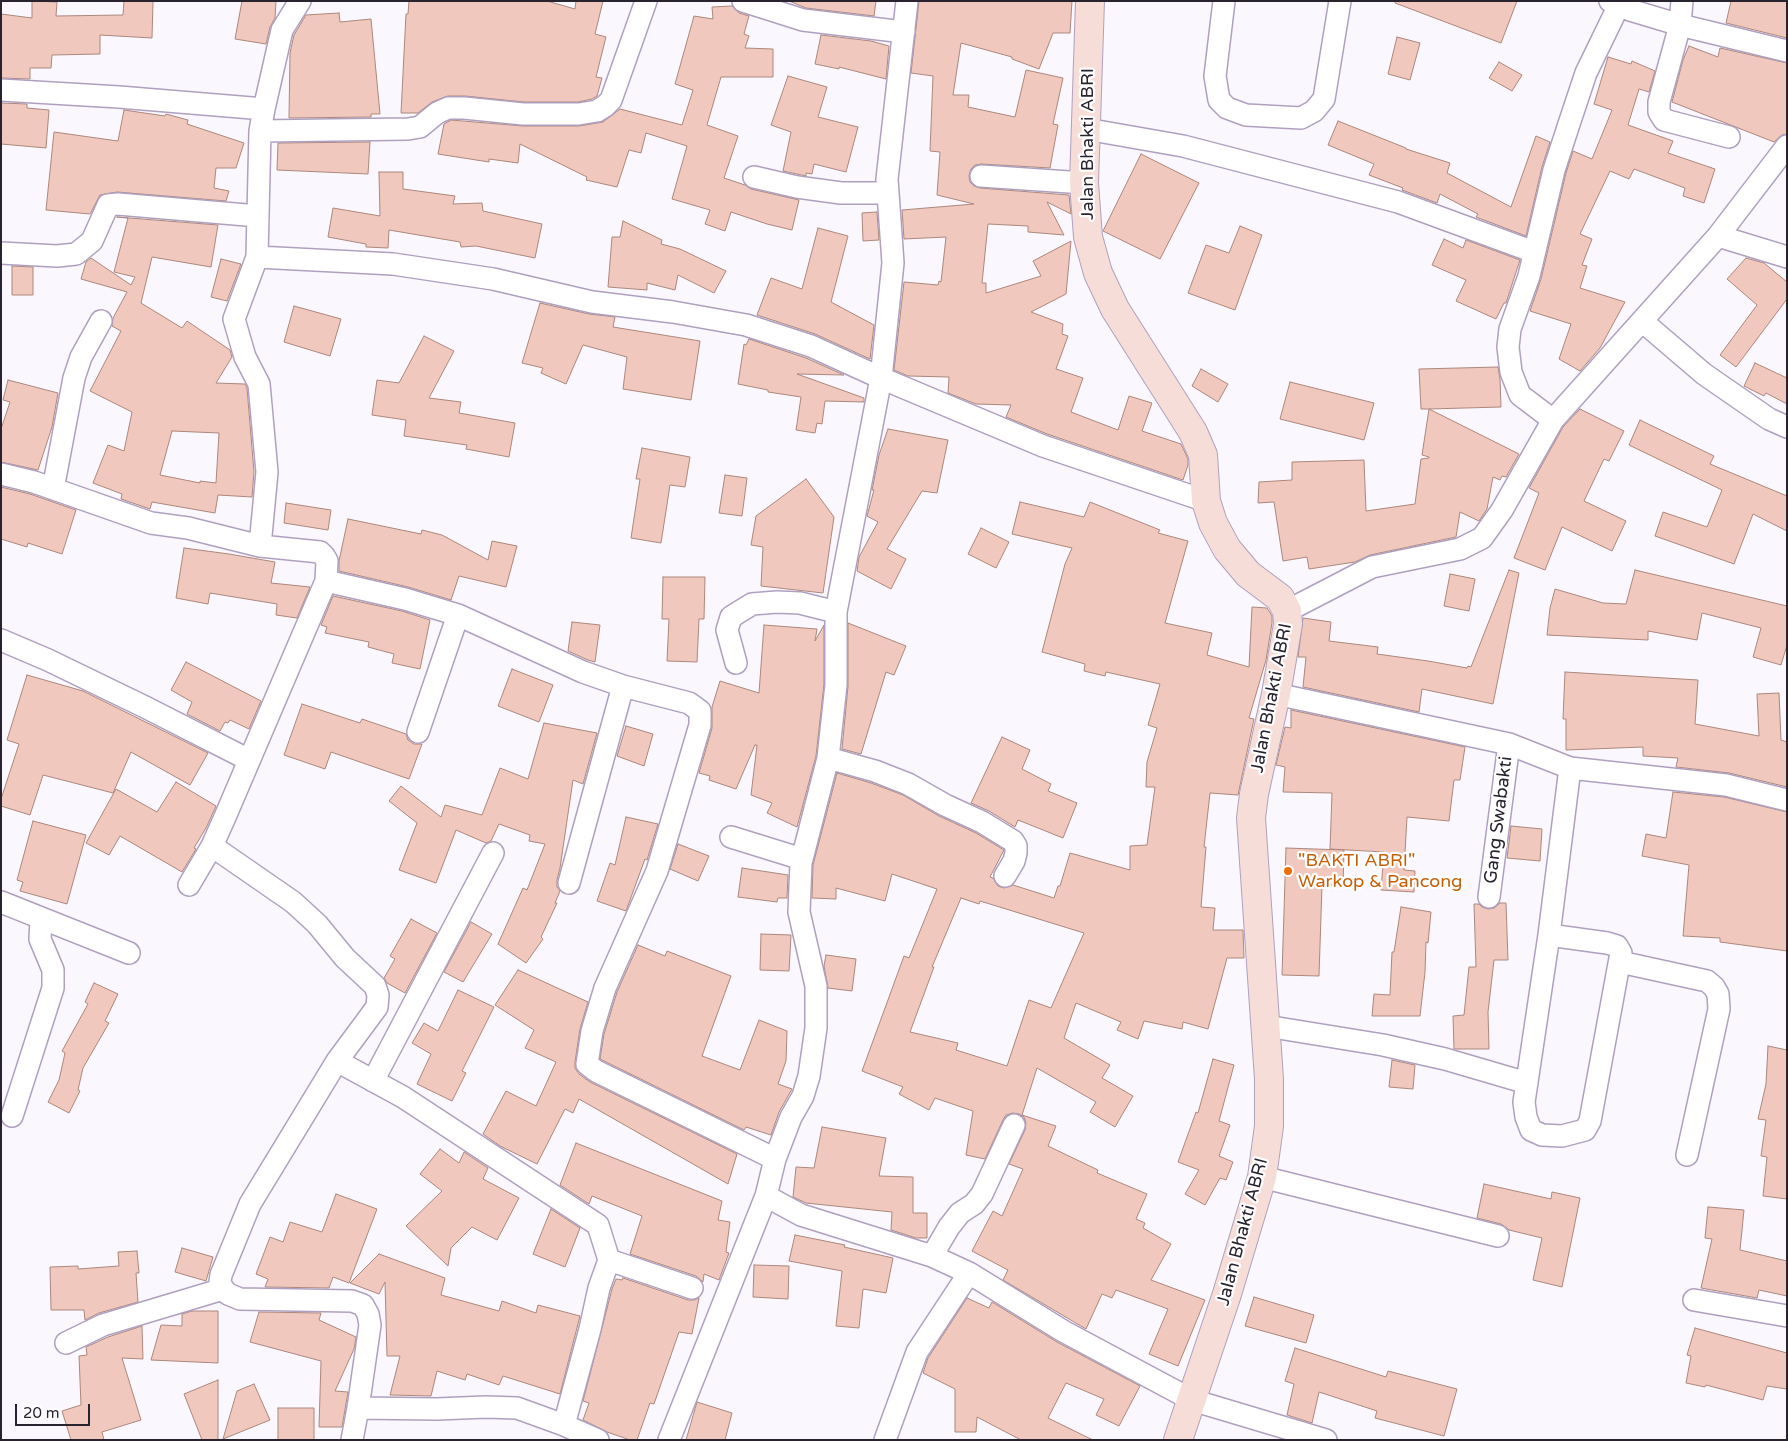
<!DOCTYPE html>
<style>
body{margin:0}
#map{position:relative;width:1788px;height:1441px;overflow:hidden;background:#faf7fe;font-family:"Varela Round",sans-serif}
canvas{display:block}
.frame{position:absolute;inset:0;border:2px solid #28232f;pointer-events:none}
.scale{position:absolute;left:15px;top:1404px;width:75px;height:22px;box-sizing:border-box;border:2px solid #28232f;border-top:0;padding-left:6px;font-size:15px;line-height:18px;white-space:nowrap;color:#28232f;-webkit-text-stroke:4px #fff;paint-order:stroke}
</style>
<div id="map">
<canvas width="1788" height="1441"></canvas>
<div class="frame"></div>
<div class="scale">20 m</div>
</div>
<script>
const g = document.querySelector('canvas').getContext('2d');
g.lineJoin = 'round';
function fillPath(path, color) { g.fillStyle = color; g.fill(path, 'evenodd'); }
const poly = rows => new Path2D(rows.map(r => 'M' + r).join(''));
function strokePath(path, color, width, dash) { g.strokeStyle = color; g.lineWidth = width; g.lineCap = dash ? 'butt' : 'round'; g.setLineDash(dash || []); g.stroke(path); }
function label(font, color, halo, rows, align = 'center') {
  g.font = font + ' "Varela Round",sans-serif'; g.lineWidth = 4.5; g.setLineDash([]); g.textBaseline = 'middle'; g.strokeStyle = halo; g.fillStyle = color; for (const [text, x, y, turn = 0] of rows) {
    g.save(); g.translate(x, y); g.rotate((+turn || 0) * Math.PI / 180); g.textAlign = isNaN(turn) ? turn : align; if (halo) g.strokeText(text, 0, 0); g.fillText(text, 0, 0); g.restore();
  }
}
const building = poly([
 [32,1,57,2,56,16,123,15,124,1,153,1,152,38,100,35,100,54,52,55,51,68,30,68,30,79,1,78,1,14,32,18,32,1],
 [242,1,276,1,275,18,270,27,266,44,235,39,242,1],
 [409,1,547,1,575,9,576,1,603,1,595,34,606,37,596,77,602,78,597,96,592,99,578,102,524,102,465,96,448,96,432,102,418,113,401,113,406,14,408,14,409,1],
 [789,1,876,1,874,16,806,8,789,1],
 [919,1,1072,1,1070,33,1053,33,1039,69,1012,59,1012,57,961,43,953,95,969,95,968,107,1015,117,1026,70,1063,78,1053,124,1058,125,1050,168,981,164,975,165,971,169,969,176,970,182,974,186,980,188,1069,195,1071,214,1047,202,1064,235,1028,232,1028,226,988,224,982,283,986,283,986,293,1041,276,1033,261,1071,241,1066,294,1031,312,1063,324,1062,334,1068,336,1056,369,1083,378,1071,412,1118,430,1129,396,1152,403,1142,431,1181,444,1188,459,1188,465,1183,480,1047,434,1006,417,1011,405,976,404,948,393,949,377,908,376,894,370,904,282,938,285,939,281,941,282,946,237,904,239,902,210,974,204,937,195,940,152,930,151,933,76,911,73,919,1],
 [1395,1,1517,1,1501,43,1395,3,1395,1],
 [1731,1,1787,1,1787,38,1726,23,1731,1],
 [732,6,739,13,749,16,744,34,749,36,745,48,773,49,773,77,721,77,707,125,738,136,724,178,745,185,751,189,799,200,792,230,767,224,731,212,725,231,705,224,710,210,672,199,687,146,646,133,641,153,629,150,617,187,586,180,587,177,520,144,518,163,489,159,489,162,438,154,444,124,451,120,523,126,579,126,603,122,620,109,682,125,693,90,675,84,694,16,713,19,712,7,732,6],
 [339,13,340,22,371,19,380,114,371,114,371,117,289,118,290,53,294,35,306,15,339,13],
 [821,35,871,41,889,46,886,79,839,67,839,69,815,64,821,35],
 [1397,37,1420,43,1410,80,1388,74,1397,37],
 [1689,46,1718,57,1720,48,1787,63,1787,134,1782,135,1774,142,1672,102,1683,60,1689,46],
 [1608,57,1631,64,1632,61,1655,71,1649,92,1639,89,1628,125,1673,141,1668,153,1715,169,1704,203,1683,196,1685,188,1634,169,1629,179,1610,171,1580,234,1592,239,1582,265,1587,266,1580,288,1625,302,1600,348,1580,371,1559,359,1571,324,1530,311,1541,279,1566,173,1573,151,1592,159,1612,110,1594,104,1608,57],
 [1499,62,1522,75,1512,91,1489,78,1499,62],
 [788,76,827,87,818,117,858,127,846,172,814,164,812,174,806,173,806,176,783,171,791,132,771,125,788,76],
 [1,103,27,104,27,108,49,110,46,148,1,144,1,103],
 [124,110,165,116,166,114,188,120,187,124,244,143,236,168,216,168,214,188,229,191,226,201,117,192,100,195,90,214,46,210,54,132,118,141,124,110],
 [1338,121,1406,148,1406,149,1450,163,1447,173,1511,207,1536,136,1550,142,1542,167,1526,236,1476,217,1478,214,1440,194,1437,203,1402,190,1403,188,1369,175,1374,164,1328,145,1338,121],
 [370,142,368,174,277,170,278,143,370,142],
 [1141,154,1199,183,1160,259,1103,231,1141,154],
 [379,172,403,172,403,189,455,196,453,204,482,203,483,211,542,224,535,258,476,246,461,247,460,242,389,230,388,248,366,247,366,244,328,237,333,208,380,216,379,172],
 [877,212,879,240,863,241,862,213,877,212],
 [117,217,218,225,211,267,152,257,141,303,182,328,187,321,230,350,232,357,216,383,245,384,247,388,254,472,252,497,218,495,215,513,152,502,150,509,121,499,122,494,93,483,108,445,124,451,132,412,90,391,121,331,112,326,113,318,127,292,81,279,86,262,91,258,131,285,135,277,114,272,128,218,117,217],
 [172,431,219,433,216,483,200,481,200,483,160,475,172,431],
 [623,221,662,240,661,244,680,249,726,271,714,293,678,275,675,290,647,283,647,290,608,287,612,237,620,237,623,221],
 [1240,226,1262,235,1235,310,1188,293,1206,245,1229,253,1240,226],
 [818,228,848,236,831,302,874,325,870,359,815,334,757,315,771,278,802,289,818,228],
 [1444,239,1463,248,1466,240,1520,260,1506,303,1504,303,1496,319,1456,301,1466,280,1432,265,1444,239],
 [1746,258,1764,263,1787,282,1787,299,1736,367,1720,355,1757,305,1727,279,1746,258],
 [221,259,241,264,227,301,211,297,221,259],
 [12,266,33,267,33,295,12,295,12,266],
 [540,303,589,314,615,317,613,327,700,341,691,400,623,389,627,357,583,345,566,384,541,373,543,368,522,363,540,303],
 [294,306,341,319,330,356,284,342,294,306],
 [424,336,454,351,429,398,461,402,459,413,515,423,509,457,466,449,467,445,404,436,406,420,372,415,377,380,399,383,424,336],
 [749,339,806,358,844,375,797,374,864,398,864,402,825,401,822,424,817,423,815,433,796,430,801,397,768,392,768,390,738,384,744,344,746,345,749,339],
 [1755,363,1787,378,1787,404,1766,393,1764,396,1744,386,1755,363],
 [1498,367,1500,379,1501,407,1429,409,1519,454,1506,477,1502,476,1500,480,1493,477,1487,509,1479,521,1460,512,1456,537,1370,555,1355,562,1309,569,1307,557,1283,561,1274,502,1258,503,1259,482,1292,480,1292,462,1364,460,1366,511,1415,504,1421,459,1429,458,1429,457,1422,455,1429,409,1421,409,1419,369,1498,367],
 [1201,369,1228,384,1218,402,1192,386,1201,369],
 [8,380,58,393,52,427,38,470,1,462,1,429,10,402,3,400,8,380],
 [1290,382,1374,403,1364,440,1280,419,1290,382],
 [1580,409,1624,431,1609,461,1604,459,1584,501,1626,521,1612,551,1562,527,1545,570,1514,558,1539,493,1529,488,1563,427,1580,409],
 [1640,420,1714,456,1710,464,1787,496,1787,531,1753,514,1734,564,1655,536,1663,512,1707,527,1722,490,1629,445,1640,420],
 [888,429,948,440,937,493,922,491,887,549,906,559,891,589,857,571,859,557,878,522,867,516,874,490,872,490,879,455,888,429],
 [642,448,690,457,685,487,670,485,661,543,631,538,640,479,636,479,642,448],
 [725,475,747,478,742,516,719,513,725,475],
 [806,479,834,517,823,593,761,586,763,547,751,545,756,516,806,479],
 [1,487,30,494,76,510,62,554,28,543,27,547,1,539,1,487],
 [1020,502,1084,517,1090,502,1160,530,1158,533,1188,541,1165,623,1212,633,1207,655,1249,667,1252,607,1267,608,1272,616,1272,623,1266,660,1249,718,1254,719,1238,795,1210,793,1204,847,1206,847,1201,907,1215,908,1213,930,1243,930,1244,958,1227,958,1208,1029,1183,1022,1182,1029,1144,1021,1138,1039,1117,1030,1121,1022,1076,1003,1064,1038,1110,1065,1102,1078,1133,1096,1115,1127,1090,1112,1096,1102,1037,1068,1022,1115,1056,1126,1048,1146,1098,1170,1097,1173,1147,1194,1136,1219,1145,1223,1143,1228,1171,1244,1151,1280,1205,1300,1178,1366,1149,1354,1168,1309,1116,1290,1112,1298,1102,1294,1086,1329,1003,1280,1008,1270,972,1251,993,1211,1002,1216,1023,1169,1009,1164,1025,1130,1026,1123,1024,1117,1019,1114,1013,1113,1006,1115,1003,1120,985,1159,966,1155,973,1111,935,1098,929,1110,899,1094,903,1087,862,1071,904,956,909,958,937,889,892,874,885,901,836,888,836,899,812,898,813,865,837,773,871,783,903,795,939,816,976,833,1004,850,990,877,993,878,998,886,1004,888,1013,885,1054,898,1058,886,1060,886,1070,853,1130,870,1130,846,1147,845,1155,787,1146,787,1147,762,1157,728,1148,725,1160,684,1106,672,1105,676,1084,671,1085,664,1042,652,1065,564,1072,548,1012,534,1020,502],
 [961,898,979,904,980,901,1084,933,1051,1008,1029,1000,1007,1066,956,1050,958,1043,910,1032,934,967,932,967,961,898],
 [286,503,331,510,328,530,284,523,286,503],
 [348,519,421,534,422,530,442,535,488,560,492,541,517,546,506,587,459,576,451,600,408,587,339,571,339,561,348,519],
 [981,528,1009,542,996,568,968,554,981,528],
 [184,548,229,554,275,562,271,583,310,587,297,618,276,615,277,604,210,593,208,604,176,598,184,548],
 [1509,570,1519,573,1493,704,1422,689,1419,712,1303,687,1306,657,1298,657,1303,618,1331,622,1329,641,1378,647,1377,654,1428,661,1467,668,1468,666,1471,667,1509,570],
 [1635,570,1787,606,1787,645,1781,665,1753,657,1761,628,1702,613,1697,640,1648,631,1648,640,1547,635,1550,608,1555,589,1603,603,1626,604,1635,570],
 [1450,574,1475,579,1469,611,1444,606,1450,574],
 [663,577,705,577,704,619,699,619,697,662,667,661,669,619,662,619,663,577],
 [333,596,402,611,430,620,420,669,392,663,394,654,368,647,369,642,325,633,327,627,321,625,333,596],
 [572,622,600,625,595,662,588,660,568,651,572,622],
 [848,623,906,646,894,675,886,672,861,754,842,749,848,686,848,623],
 [764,625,817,629,815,641,824,625,824,684,816,756,797,827,767,813,772,803,751,795,757,745,755,745,736,789,709,780,710,776,699,773,712,728,712,707,720,681,759,693,764,625],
 [186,662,261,701,249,729,230,720,228,723,225,722,220,731,187,714,192,702,171,690,186,662],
 [512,669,553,685,539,722,498,706,512,669],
 [1565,672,1698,680,1695,724,1759,736,1757,694,1779,693,1781,740,1787,742,1787,787,1729,773,1676,767,1678,758,1643,756,1643,747,1566,750,1566,719,1563,719,1565,672],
 [27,675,83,691,208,753,190,785,131,752,113,793,43,775,30,815,1,806,1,799,19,744,7,740,27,675],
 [302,704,360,723,362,719,406,734,408,740,414,744,422,744,409,779,331,752,325,769,284,755,302,704],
 [1291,710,1465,747,1460,780,1454,780,1449,821,1407,817,1404,870,1415,871,1414,892,1381,890,1384,852,1330,849,1332,793,1283,792,1285,767,1276,765,1285,727,1291,728,1291,710],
 [544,723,597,733,583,784,573,780,560,868,557,880,557,887,560,891,555,903,557,903,541,937,543,939,526,963,498,944,523,888,527,890,545,844,529,841,530,835,499,824,491,841,486,843,456,830,436,883,399,870,417,823,389,801,401,786,441,817,445,805,482,815,500,768,528,779,544,723],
 [626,726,653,734,644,766,617,756,626,726],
 [1002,737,1030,750,1022,769,1051,784,1048,791,1077,803,1063,838,1018,820,1015,827,989,811,971,803,1002,737],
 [176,782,216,806,206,828,194,848,196,849,182,872,120,836,109,855,86,843,116,789,157,812,176,782],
 [1673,792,1724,797,1787,812,1787,951,1720,942,1720,938,1683,936,1689,865,1642,856,1646,834,1666,838,1673,792],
 [626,817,658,824,647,860,645,859,626,911,597,901,610,863,615,865,626,817],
 [33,821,86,835,67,904,20,891,23,882,17,880,33,821],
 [1511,826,1542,829,1540,861,1507,858,1511,826],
 [678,844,709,856,698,881,670,869,678,844],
 [1286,848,1344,850,1343,886,1322,885,1319,976,1282,975,1286,848],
 [742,868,788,875,787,898,778,898,777,902,738,897,742,868],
 [1500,903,1506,903,1508,960,1494,960,1488,1012,1489,1049,1454,1049,1453,1016,1464,1015,1469,967,1476,967,1474,904,1479,904,1482,907,1488,909,1494,908,1500,903],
 [1401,907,1431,912,1428,943,1426,942,1425,972,1420,1016,1372,1016,1374,994,1390,995,1392,952,1394,952,1401,907],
 [411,919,437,933,405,993,387,983,384,978,395,959,390,956,411,919],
 [471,922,492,934,463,982,444,972,471,922],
 [761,934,791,935,789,971,760,970,761,934],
 [638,945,665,956,667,951,731,976,702,1056,740,1070,759,1020,787,1031,786,1061,778,1084,792,1089,779,1112,771,1135,746,1127,744,1130,600,1059,604,1034,617,992,638,945],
 [826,955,856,959,852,991,828,988,824,966,826,955],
 [518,970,588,1002,580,1029,575,1062,575,1068,579,1074,590,1082,737,1154,728,1184,579,1099,573,1113,565,1109,537,1164,500,1146,483,1134,506,1091,536,1106,556,1062,525,1048,534,1030,495,1005,518,970],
 [94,983,118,994,105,1021,109,1023,83,1068,78,1090,80,1091,69,1113,48,1102,59,1080,65,1053,62,1051,88,1004,85,1002,94,983],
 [458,990,494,1007,462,1071,466,1073,452,1101,417,1084,431,1054,412,1043,424,1023,438,1031,458,990],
 [1768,1046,1787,1050,1787,1199,1763,1196,1767,1157,1761,1156,1766,1120,1758,1119,1766,1084,1768,1046],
 [1213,1059,1234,1065,1219,1121,1230,1125,1219,1156,1233,1162,1226,1180,1220,1178,1205,1205,1185,1194,1199,1170,1178,1162,1196,1112,1198,1113,1213,1059],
 [1392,1060,1415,1065,1413,1089,1389,1087,1392,1060],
 [822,1127,886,1138,879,1176,913,1177,913,1213,927,1213,927,1238,916,1238,891,1230,892,1212,806,1203,793,1197,796,1167,814,1168,822,1127],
 [576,1143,722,1201,718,1220,730,1222,726,1252,729,1253,719,1280,704,1274,703,1282,696,1276,630,1254,642,1216,592,1196,589,1204,560,1185,576,1143],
 [440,1149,459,1163,464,1152,488,1168,483,1179,519,1198,497,1240,472,1227,451,1248,448,1266,406,1226,442,1191,420,1174,440,1149],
 [1484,1184,1551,1199,1552,1192,1580,1198,1562,1287,1533,1280,1542,1238,1509,1230,1501,1224,1477,1218,1484,1184],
 [336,1194,377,1209,349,1283,333,1277,329,1288,265,1287,268,1279,256,1274,270,1237,283,1242,290,1222,322,1232,336,1194],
 [1708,1207,1744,1210,1740,1250,1787,1261,1787,1296,1759,1290,1757,1298,1701,1288,1712,1239,1705,1238,1708,1207],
 [551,1209,580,1228,565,1267,533,1254,551,1209],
 [795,1235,845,1245,844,1247,893,1258,886,1293,863,1289,859,1328,836,1326,842,1271,789,1261,795,1235],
 [182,1248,213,1257,206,1281,175,1272,182,1248],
 [137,1251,139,1273,136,1273,138,1302,99,1313,85,1320,84,1310,51,1310,50,1267,78,1266,78,1269,119,1266,118,1252,137,1251],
 [379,1254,445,1278,441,1295,499,1311,502,1301,536,1313,538,1305,580,1316,560,1394,503,1376,499,1385,467,1374,465,1380,437,1371,431,1396,390,1395,400,1356,387,1356,385,1282,379,1294,350,1283,379,1254],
 [754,1265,789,1266,788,1299,753,1297,754,1265],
 [623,1278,688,1300,694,1300,699,1298,692,1334,679,1332,654,1404,650,1403,637,1440,630,1440,607,1432,583,1420,589,1403,583,1401,612,1289,616,1279,622,1280,623,1278],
 [1254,1297,1314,1315,1306,1343,1245,1326,1254,1297],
 [967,1298,989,1308,992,1302,1057,1342,1140,1386,1119,1426,1096,1415,1104,1399,1066,1383,1048,1418,1093,1440,1021,1440,977,1417,976,1432,955,1432,955,1389,923,1373,928,1358,967,1298],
 [192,1311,218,1311,218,1363,151,1360,161,1325,182,1326,182,1314,192,1311],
 [259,1312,321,1313,319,1320,356,1337,354,1349,335,1391,348,1392,342,1427,319,1427,321,1361,250,1342,259,1312],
 [142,1326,143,1359,122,1358,141,1420,102,1432,104,1440,71,1440,62,1411,81,1405,79,1356,87,1355,86,1347,108,1337,142,1326],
 [1695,1328,1787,1353,1787,1389,1767,1386,1763,1400,1706,1385,1705,1387,1686,1383,1691,1356,1687,1355,1695,1328],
 [1295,1348,1386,1377,1388,1371,1457,1389,1444,1436,1375,1418,1377,1411,1319,1392,1312,1423,1287,1415,1294,1384,1285,1381,1295,1348],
 [218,1380,218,1440,202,1440,184,1394,218,1380],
 [254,1384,270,1420,223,1439,237,1391,254,1384],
 [697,1402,732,1413,725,1440,686,1440,697,1402],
 [278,1408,314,1408,314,1440,278,1440,278,1408]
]);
const street = poly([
 [743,1,803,20,904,32],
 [1224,1,1215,76,1219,100,1227,108,1246,115,1301,118,1314,111,1324,99,1340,1],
 [1610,1,1630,10,1680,25,1787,51],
 [1682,1,1680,25,1659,102,1659,112,1664,120,1729,137],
 [1,90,119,97,264,109],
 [1086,129,1183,146,1398,202,1534,252],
 [260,131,408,129,420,127,437,113,448,108,464,108,523,114,579,114,597,111,605,106,611,100,646,1],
 [981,176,1084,183],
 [754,177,797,187,841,193,888,193],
 [1718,236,1787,257],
 [1,253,57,256,76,254,92,241,108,205,118,204,258,216],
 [257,257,393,264,493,279,592,302,673,312,746,325,811,346,881,378,1043,446,1206,501],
 [1642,321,1704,374,1769,419,1787,427],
 [1553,420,1520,395,1511,372,1508,347,1510,329,1529,276,1554,170,1569,124,1586,73,1619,5],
 [1,474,34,482,151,523,188,528,260,546,320,552,324,556,327,561,326,581,225,817,212,846,189,885],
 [53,489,74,378,81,357,101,321],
 [260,546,267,472,259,384,245,357,234,319,257,257,260,131,264,109,282,30,300,1],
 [326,581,405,599,458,615,583,672,623,686,689,703,700,711,700,725,657,871,605,988,592,1031,587,1064,596,1071,775,1159],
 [1287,611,1372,567,1460,549,1482,538,1502,510,1553,420,1718,236,1787,146],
 [1,640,48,660,145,707,249,760],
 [736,663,727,630,731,617,752,604,777,602,800,603,836,612],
 [1276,694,1509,744,1570,768,1726,785,1787,800],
 [418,732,458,615],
 [828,758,875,771,908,784,945,805,982,822,1013,841,1016,846,1016,853,1014,861,1005,876],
 [731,837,802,859],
 [212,846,293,902,317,924,345,958,375,986,378,995,377,1007,337,1061,403,1097,598,1225,609,1260,599,1288,590,1329,564,1425],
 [569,883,623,686],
 [1489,897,1509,744],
 [1,902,129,953],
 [1549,935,1607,943,1617,946,1621,953,1590,1121,1585,1130,1562,1136,1542,1135,1531,1130,1526,1117,1524,1102,1549,935,1570,768],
 [1620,962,1707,981,1714,987,1718,994,1719,1009,1687,1155],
 [1266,1026,1383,1045,1445,1059,1527,1083],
 [337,1061,250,1204,221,1275,220,1282,223,1289,228,1294,240,1299,352,1301,363,1305,368,1314,370,1325,358,1408,437,1409,486,1407,517,1408,564,1425,598,1440],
 [373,1081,493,853],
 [12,1116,53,988,53,970,40,939,41,918],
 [1262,1177,1498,1236],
 [766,1196,801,1215,932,1256,969,1273,1063,1331,1192,1400,1326,1440],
 [932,1256,949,1227,960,1213,974,1204,982,1194,1014,1125],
 [609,1260,692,1288],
 [1694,1300,1787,1316],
 [66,1343,103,1325,223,1289],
 [352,1440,358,1408],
 [669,1440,766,1196,775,1159,791,1117,803,1096,809,1076,816,1028,816,986,799,912,801,863,828,758,836,685,836,612,881,378,893,263,887,179,907,1],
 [885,1440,917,1352,969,1273]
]);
const secondary = poly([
 [1090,1,1084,183,1088,237,1098,273,1115,309,1193,432,1203,455,1206,501,1213,523,1227,549,1248,574,1280,598,1287,611,1288,624,1276,694,1254,794,1251,818,1269,1079,1269,1126,1262,1177,1227,1294,1178,1440]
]);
const markers = [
 [1288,871,5,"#e8710a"]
];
const streetNames = [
 ["Jalan Bhakti ABRI",1088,144,-90],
 ["Jalan Bhakti ABRI",1272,698,-79],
 ["Gang Swabakti",1499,820,-83],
 ["Jalan Bhakti ABRI",1243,1232,-75]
];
const foodNames = [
 ["\"BAKTI ABRI\"",1298,861],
 ["Warkop & Pancong",1298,882]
];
fillPath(building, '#f0c8bd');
strokePath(building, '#ac877c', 1);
strokePath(street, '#afa0c0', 24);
strokePath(secondary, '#afa0c0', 30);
strokePath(street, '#fff', 21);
strokePath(secondary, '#f6ddd7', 28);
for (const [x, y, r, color] of markers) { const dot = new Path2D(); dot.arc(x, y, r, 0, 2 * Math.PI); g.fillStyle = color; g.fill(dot); strokePath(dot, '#fff', 2); }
label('18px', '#28232f', '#fff', streetNames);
label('18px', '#c56008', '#fff', foodNames, 'left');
</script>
